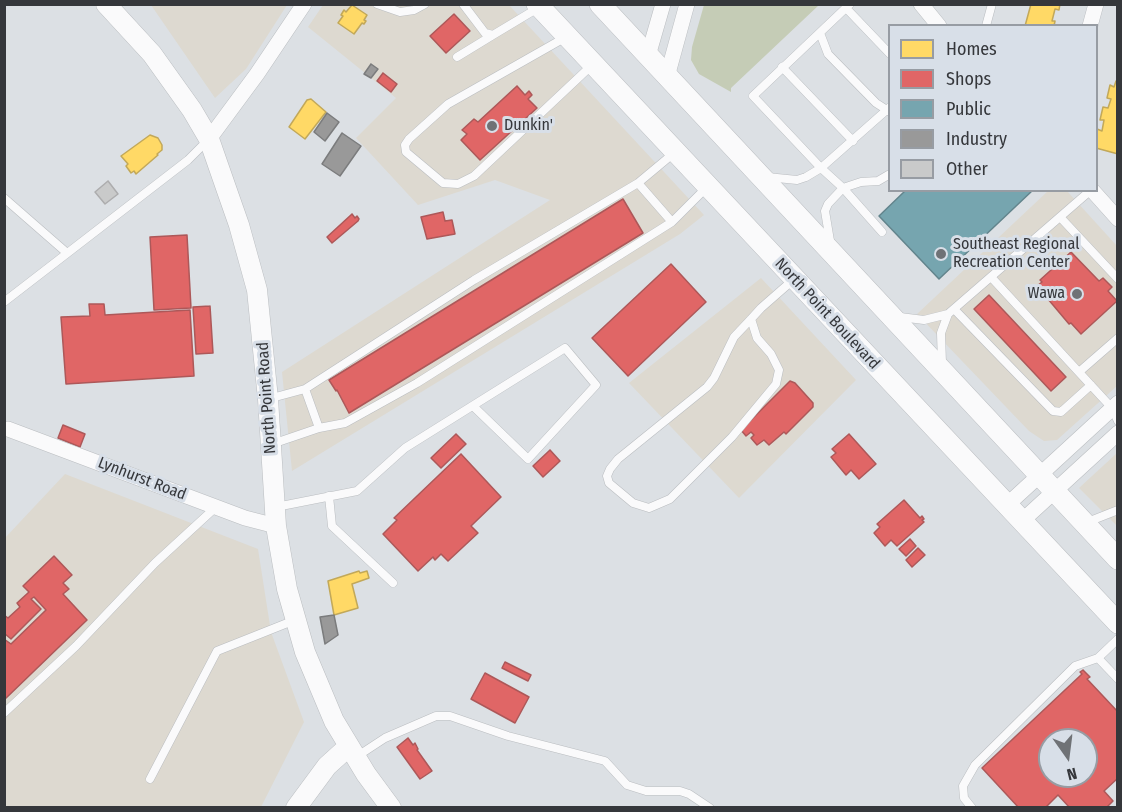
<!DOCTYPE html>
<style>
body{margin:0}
#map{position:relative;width:1122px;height:812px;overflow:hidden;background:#dce0e4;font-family:"Fira Sans Condensed",sans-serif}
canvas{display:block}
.frame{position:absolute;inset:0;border:6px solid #35373b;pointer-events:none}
.legend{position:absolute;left:888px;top:24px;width:210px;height:168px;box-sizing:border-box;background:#d8dfe8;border:2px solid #979ca3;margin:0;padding:8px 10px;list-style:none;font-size:18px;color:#35373b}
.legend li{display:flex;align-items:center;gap:12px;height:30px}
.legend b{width:30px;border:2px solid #979ca3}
.north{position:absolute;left:1038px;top:728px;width:60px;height:60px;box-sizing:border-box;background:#d8dfe8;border:2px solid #979ca3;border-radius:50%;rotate:166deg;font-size:16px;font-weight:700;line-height:24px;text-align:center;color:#35373b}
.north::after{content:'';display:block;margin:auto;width:21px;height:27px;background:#6f7276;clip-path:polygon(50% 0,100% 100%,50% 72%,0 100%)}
</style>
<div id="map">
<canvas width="1122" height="812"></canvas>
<div class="frame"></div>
<ul class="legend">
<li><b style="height:16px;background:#ffd966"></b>Homes</li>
<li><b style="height:16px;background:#e06666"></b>Shops</li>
<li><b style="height:16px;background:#76a5af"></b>Public</li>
<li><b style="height:16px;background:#999"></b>Industry</li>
<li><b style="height:16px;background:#c9caca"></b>Other</li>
</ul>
<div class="north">N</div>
</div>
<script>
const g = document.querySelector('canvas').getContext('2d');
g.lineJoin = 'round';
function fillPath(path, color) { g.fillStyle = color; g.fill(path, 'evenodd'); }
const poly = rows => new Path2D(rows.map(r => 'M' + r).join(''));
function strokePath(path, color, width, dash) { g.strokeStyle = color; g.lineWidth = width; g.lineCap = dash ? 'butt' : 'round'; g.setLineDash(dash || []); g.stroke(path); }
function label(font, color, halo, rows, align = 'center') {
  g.font = font + ' "Fira Sans Condensed",sans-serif'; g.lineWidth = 6; g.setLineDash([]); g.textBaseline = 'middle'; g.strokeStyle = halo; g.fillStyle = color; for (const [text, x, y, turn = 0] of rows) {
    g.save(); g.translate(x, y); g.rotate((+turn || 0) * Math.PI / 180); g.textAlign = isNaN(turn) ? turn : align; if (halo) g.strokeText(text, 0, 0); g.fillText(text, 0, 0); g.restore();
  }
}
const commercial = poly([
 [151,5,287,5,246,69,215,98],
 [323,5,509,5,704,215,680,234,292,471,282,372,550,200,495,180,418,205,356,138,396,98,308,27],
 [1048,191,1067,191,1117,246,1117,386,1057,440,1044,441,1029,431,917,314],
 [761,278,856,380,739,498,629,383],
 [1117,453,1117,526,1079,488],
 [65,474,258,549,271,632,304,722,261,807,5,807,4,539]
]);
const green = poly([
 [704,5,704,4,819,5,731,88,731,92,699,74,691,60,692,47]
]);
const homes = poly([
 [1031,4,1060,4,1059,10,1055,9,1052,21,1055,21,1054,26,1025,26,1031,4],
 [352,5,367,15,364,20,366,21,364,24,362,23,354,34,338,23,343,16,341,15,344,10,346,12,352,5],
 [1116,81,1118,82,1118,154,1096,148,1097,129,1102,131,1104,120,1100,120,1103,107,1108,108,1111,99,1107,98,1110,85,1114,87,1116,81],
 [311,99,326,112,305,139,289,127,307,100,311,99],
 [150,135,158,138,162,145,162,150,157,154,158,155,136,174,134,171,131,173,126,166,128,164,121,156,150,135],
 [359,571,360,573,367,571,369,578,352,584,358,608,334,615,328,581,359,571]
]);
const shops = poly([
 [454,14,470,31,446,53,430,36,454,14],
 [383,73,397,84,391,92,377,81,383,73],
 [517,86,525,95,529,91,532,95,528,99,537,108,480,160,461,140,467,134,462,130,474,119,478,122,517,86],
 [623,199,643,233,349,413,337,390,336,391,329,380,623,199],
 [443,212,445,221,452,220,455,234,427,239,421,217,443,212],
 [352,214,355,218,357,216,359,219,358,221,332,243,327,237,352,214],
 [187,235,191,308,154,310,150,237,187,235],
 [1071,252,1099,281,1103,278,1112,287,1108,291,1117,301,1081,334,1071,323,1069,324,1037,286,1042,282,1040,280,1071,252],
 [671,264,706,302,628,376,592,338,671,264],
 [989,295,1066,377,1051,391,974,309,989,295],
 [89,304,104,304,105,315,190,310,194,376,66,384,61,317,90,316,89,304],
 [210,306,213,353,196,354,193,307,210,306],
 [790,381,795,383,813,403,813,407,786,434,784,432,769,445,764,440,757,445,751,438,754,435,751,432,746,436,741,430,790,381],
 [63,425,85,434,80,447,58,438,63,425],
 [456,434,466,444,441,468,431,458,456,434],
 [849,434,876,464,859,479,851,470,846,475,831,457,836,453,832,449,849,434],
 [550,450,560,461,543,477,533,466,550,450],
 [461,454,501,497,471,526,478,533,448,561,441,554,435,560,433,557,418,571,383,534,397,520,394,518,461,454],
 [904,500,920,518,922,516,924,519,922,520,924,522,897,546,891,540,885,546,874,533,880,527,877,524,904,500],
 [910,539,916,546,906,556,899,549,910,539],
 [918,548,925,555,912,567,906,560,918,548],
 [54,556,72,575,63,583,69,589,63,594,87,620,4,700,4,639,11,644,46,610,34,597,31,599,41,609,11,639,4,633,4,615,8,618,20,607,17,603,29,592,23,586,54,556],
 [505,662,531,675,528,681,502,668,505,662],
 [1083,670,1090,677,1087,679,1118,712,1118,778,1104,791,1113,801,1106,808,1070,808,1058,795,1045,808,1019,808,982,768,1082,674,1080,672,1083,670],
 [1050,740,1086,740,1086,776,1050,776,1050,740],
 [485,673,529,697,515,723,471,699,485,673],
 [408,738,413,745,415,743,418,749,417,750,432,771,420,779,397,747,408,738]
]);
const public = poly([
 [906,190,1033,190,939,279,879,216,906,190]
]);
const industry = poly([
 [371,64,378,69,371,78,364,74,371,64],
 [327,113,339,122,325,141,314,132,327,113],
 [342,133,361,146,340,176,322,164,342,133],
 [334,615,338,635,325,644,320,617,334,615]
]);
const building = poly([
 [108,181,118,194,105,204,95,192,108,181]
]);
const service = poly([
 [377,4,400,12,414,10,425,4],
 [463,4,485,33,493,35,538,8],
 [850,4,753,96,821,168,843,188,882,232],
 [846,8,890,54],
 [986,26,992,4],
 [820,33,828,54,876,103,890,112],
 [566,37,448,104,409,139,405,145,406,152,443,183,458,184,474,176,591,66],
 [457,57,493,35],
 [782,67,853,141],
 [767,177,797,180,806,177,821,168,890,107],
 [638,183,672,222],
 [4,198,67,253],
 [1060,217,1118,279],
 [830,241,825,211,828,204,843,188,861,182,878,181,890,174],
 [991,277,1112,408,1118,421],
 [4,302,188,160,208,140],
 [954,309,1053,411,1061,412,1091,385],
 [900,317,924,320,948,314],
 [751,319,757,338,771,354,779,370,776,384,732,437,670,499,649,508,633,503,609,483,607,476,610,469,618,459,707,387,714,378,734,337,751,319,761,308,793,280],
 [942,364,941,333,948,314,1091,190],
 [1079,372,1118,338],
 [305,389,319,428],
 [268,399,305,389,474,280,638,183,674,153],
 [272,444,319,428,345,423,417,383,672,222,707,187],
 [329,496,332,526,393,583],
 [276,507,357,491,405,448,565,348,596,385,528,459,473,406],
 [1085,523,1118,510],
 [1098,658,1118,679],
 [4,713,76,646,155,563,216,507],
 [356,757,385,738,436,716,450,716,508,736,605,761,627,785,646,791,680,791,689,794,710,808],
 [150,779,217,651,295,620],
 [972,808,964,798,963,786,975,765,1075,666,1098,658,1118,639]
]);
const minor = poly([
 [921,4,939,26],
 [1090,26,1096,4],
 [648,56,663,4],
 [667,77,687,4],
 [209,139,257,74,304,4],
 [1092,190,1118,219],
 [8,429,245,518,276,526],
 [1007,505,1118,403],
 [1022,521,1118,433]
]);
const tertiary = poly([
 [106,4,152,54,192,110,209,139,225,185,239,225,257,290,268,399,276,526,287,589,305,652,334,721,366,774,391,808],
 [296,808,327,766,348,747]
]);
const secondary = poly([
 [537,4,1118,623],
 [600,4,1118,559]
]);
const markers = [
 [492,126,6,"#6f7276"],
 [941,254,6,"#6f7276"],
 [1077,294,6,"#6f7276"]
];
const poiNames = [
 ["Dunkin'",504,126],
 ["Southeast Regional",953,245],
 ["Recreation Center",953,263],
 ["Wawa",1065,294,"right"]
];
const streetNames = [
 ["North Point Boulevard",827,314,47],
 ["North Point Road",267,398,-94],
 ["Lynhurst Road",142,479,21]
];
fillPath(commercial, '#ddd9d0');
fillPath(green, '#c5ccb6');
fillPath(homes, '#ffd966');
strokePath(homes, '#c2a859', 1.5);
fillPath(shops, '#e06666');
strokePath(shops, '#ad5859', 1.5);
fillPath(public, '#76a5af');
strokePath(public, '#62848c', 1.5);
fillPath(industry, '#999');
strokePath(industry, '#7b7c7d', 1.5);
fillPath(building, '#c9caca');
strokePath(building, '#adadae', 1.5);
strokePath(service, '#babdc0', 9);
strokePath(minor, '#babdc0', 16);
strokePath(tertiary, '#babdc0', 21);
strokePath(secondary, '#babdc0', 22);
strokePath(service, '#fafafb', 8);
strokePath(minor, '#fafafb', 15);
strokePath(tertiary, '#fafafb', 20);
strokePath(secondary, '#fafafb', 21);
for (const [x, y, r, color] of markers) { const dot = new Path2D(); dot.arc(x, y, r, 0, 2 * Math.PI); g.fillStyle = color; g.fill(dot); strokePath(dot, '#d8dfe8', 2); }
label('16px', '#35373b', '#d8dfe8', poiNames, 'left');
label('16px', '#35373b', '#d8dfe8', streetNames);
</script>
